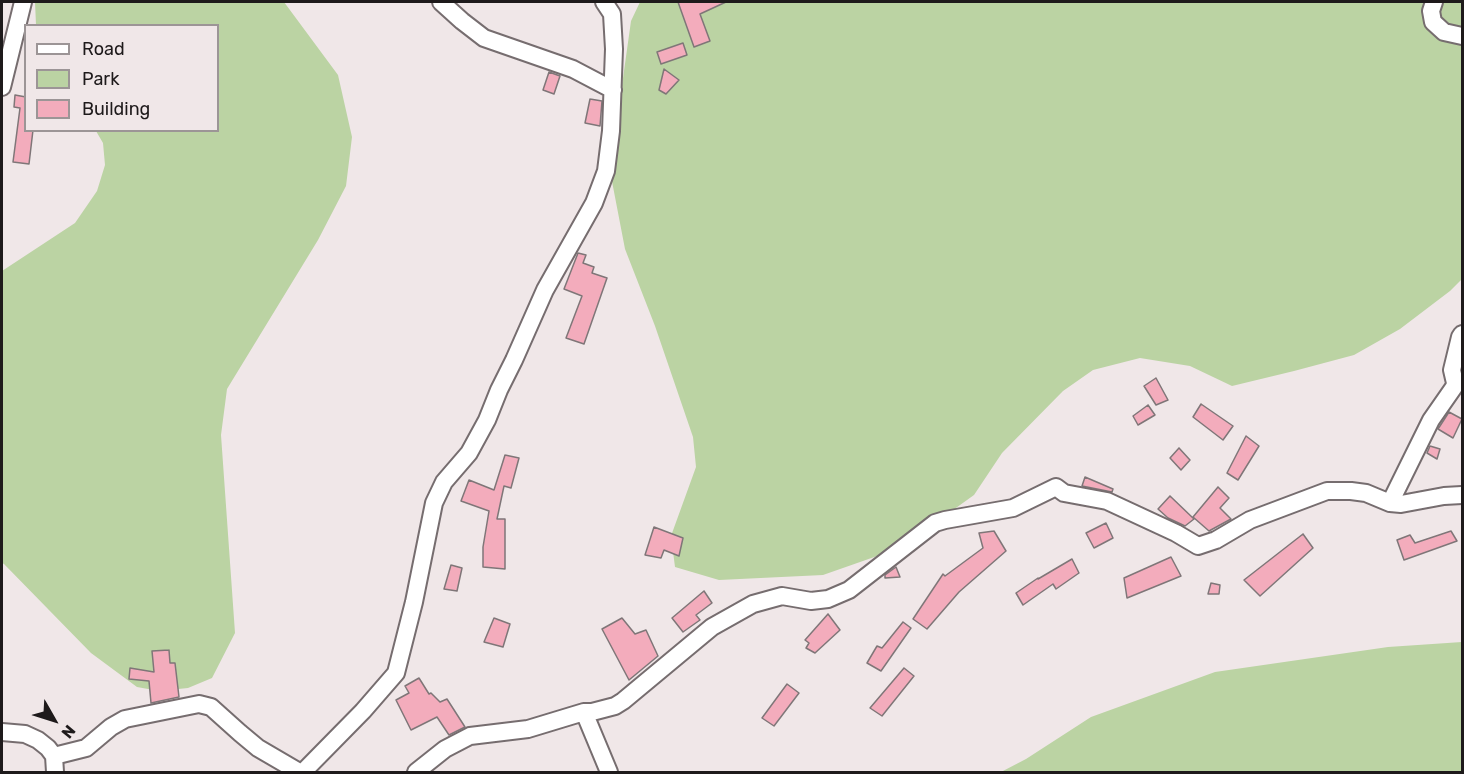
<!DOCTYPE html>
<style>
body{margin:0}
#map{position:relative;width:1464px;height:774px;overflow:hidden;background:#f0e7e8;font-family:Rubik,sans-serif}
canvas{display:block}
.frame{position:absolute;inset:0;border:3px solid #1e1a1b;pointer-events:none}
.legend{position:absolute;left:24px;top:24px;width:195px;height:108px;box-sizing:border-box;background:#f0e7e8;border:2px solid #9c9596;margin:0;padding:8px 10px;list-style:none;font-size:18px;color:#1e1a1b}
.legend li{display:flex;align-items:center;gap:12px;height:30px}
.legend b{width:30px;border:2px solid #9c9596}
.north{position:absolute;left:24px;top:690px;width:60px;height:60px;-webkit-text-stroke:4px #f0e7e8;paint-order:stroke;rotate:129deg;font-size:16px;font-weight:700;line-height:24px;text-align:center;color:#1e1a1b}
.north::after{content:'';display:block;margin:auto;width:21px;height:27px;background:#1e1a1b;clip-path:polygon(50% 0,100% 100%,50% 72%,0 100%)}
</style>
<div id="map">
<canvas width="1464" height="774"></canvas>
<div class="frame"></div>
<ul class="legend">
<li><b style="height:8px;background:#fff"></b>Road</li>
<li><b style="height:16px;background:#bbd3a3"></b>Park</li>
<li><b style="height:16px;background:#f3acbc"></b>Building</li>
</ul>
<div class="north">N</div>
</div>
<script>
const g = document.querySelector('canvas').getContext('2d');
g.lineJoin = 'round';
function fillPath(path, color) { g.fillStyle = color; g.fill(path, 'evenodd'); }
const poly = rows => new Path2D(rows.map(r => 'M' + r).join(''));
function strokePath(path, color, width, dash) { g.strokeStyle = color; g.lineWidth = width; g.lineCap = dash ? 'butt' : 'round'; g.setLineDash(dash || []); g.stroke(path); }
const green = poly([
 [35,2,284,2,338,75,352,137,346,186,318,240,227,389,221,435,235,633,212,678,188,688,159,691,137,687,91,653,4,564,2,563,2,271,75,223,97,191,105,165,103,143,96,131,218,130,218,26,36,25],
 [640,2,1462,2,1462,279,1450,291,1400,329,1354,355,1294,371,1232,386,1190,366,1140,358,1093,370,1063,391,1002,453,974,495,900,548,823,575,719,580,675,567,671,536,696,467,693,437,655,326,625,249,610,171,631,21],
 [1462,642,1462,772,1001,772,1026,759,1091,717,1215,672,1388,647]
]);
const building = poly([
 [678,2,726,2,700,14,710,41,694,47,678,2],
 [683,43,687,55,661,64,657,52,683,43],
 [664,69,679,80,666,94,659,90,664,69],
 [549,72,560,76,554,94,543,90,549,72],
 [15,95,26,97,26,130,33,130,29,164,13,162,20,108,14,107,15,95],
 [590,99,602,101,600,126,585,123,590,99],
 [578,253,586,255,583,263,594,267,592,273,607,278,584,344,566,338,582,296,564,289,578,253],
 [1156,378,1168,400,1156,405,1144,386,1156,378],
 [1201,404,1233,426,1223,440,1193,417,1201,404],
 [1148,405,1155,415,1138,425,1133,416,1148,405],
 [1449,412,1462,419,1453,438,1438,429,1449,412],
 [1246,436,1259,446,1238,480,1227,473,1246,436],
 [1430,446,1440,449,1437,459,1427,453,1430,446],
 [1179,448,1190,460,1181,470,1170,458,1179,448],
 [505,455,519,458,511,488,504,486,497,519,505,519,505,569,483,567,483,547,489,511,461,501,469,480,494,490,505,455],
 [1085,477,1113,489,1112,492,1082,486,1085,477],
 [1218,487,1229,498,1220,508,1231,519,1209,531,1193,517,1218,487],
 [1170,496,1194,519,1185,526,1168,518,1158,509,1170,496],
 [1106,523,1113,538,1094,548,1086,533,1106,523],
 [654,527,683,538,679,556,664,550,661,558,645,555,654,527],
 [994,531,1006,551,959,592,927,629,913,619,943,574,945,576,983,548,979,533,994,531],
 [1451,531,1457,541,1404,560,1397,540,1410,535,1415,543,1451,531],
 [1303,534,1313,548,1260,596,1244,580,1303,534],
 [1171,557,1181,576,1127,598,1124,578,1171,557],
 [1072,559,1079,573,1056,589,1053,584,1023,605,1016,593,1038,578,1038,579,1072,559],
 [451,565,462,568,457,591,444,589,451,565],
 [896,567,900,577,885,578,885,575,896,567],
 [1211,583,1220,585,1219,594,1208,594,1211,583],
 [704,591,712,603,696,615,700,620,683,632,672,618,704,591],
 [828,614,840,630,815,653,806,648,809,643,805,640,828,614],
 [494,618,510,624,503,647,484,642,494,618],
 [622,618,635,634,646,630,658,656,629,680,602,629,622,618],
 [903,622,911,628,881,671,867,663,877,646,882,648,903,622],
 [169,650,170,663,175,663,179,697,151,703,149,681,129,679,130,668,154,672,152,651,169,650],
 [904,668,914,676,882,716,870,708,904,668],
 [419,678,429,694,431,693,440,702,447,699,465,727,449,735,437,717,411,730,396,700,409,693,405,686,419,678],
 [787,684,799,693,774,726,762,718,787,684]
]);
const minor = poly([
 [441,2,462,21,484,38,573,69,613,90],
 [1434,2,1431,11,1433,22,1444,32,1462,36],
 [2,87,23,2],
 [1390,503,1431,420,1454,387,1455,383,1452,370,1460,337,1462,334],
 [584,712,609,772],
 [2,732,25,734,38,740,48,748,54,756,55,772],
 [54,756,86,748,111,727,125,719,199,704,211,707,240,733,258,748,299,772],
 [303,772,363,711,396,673,414,602,434,503,444,482,469,453,487,420,499,390,514,360,545,290,594,203,606,171,611,131,614,49,612,14,604,2],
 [416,772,445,749,470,736,528,729,584,712,592,712,615,706,623,701,712,627,753,604,782,596,811,601,828,599,849,590,935,523,945,520,1013,508,1056,487,1064,493,1107,501,1176,533,1198,546,1216,540,1250,520,1327,491,1351,491,1366,493,1390,503,1401,504,1444,496,1462,495]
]);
fillPath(green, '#bbd3a3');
fillPath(building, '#f3acbc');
strokePath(building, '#7f7678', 1.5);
strokePath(minor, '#766d6f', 20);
strokePath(minor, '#fff', 16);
</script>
